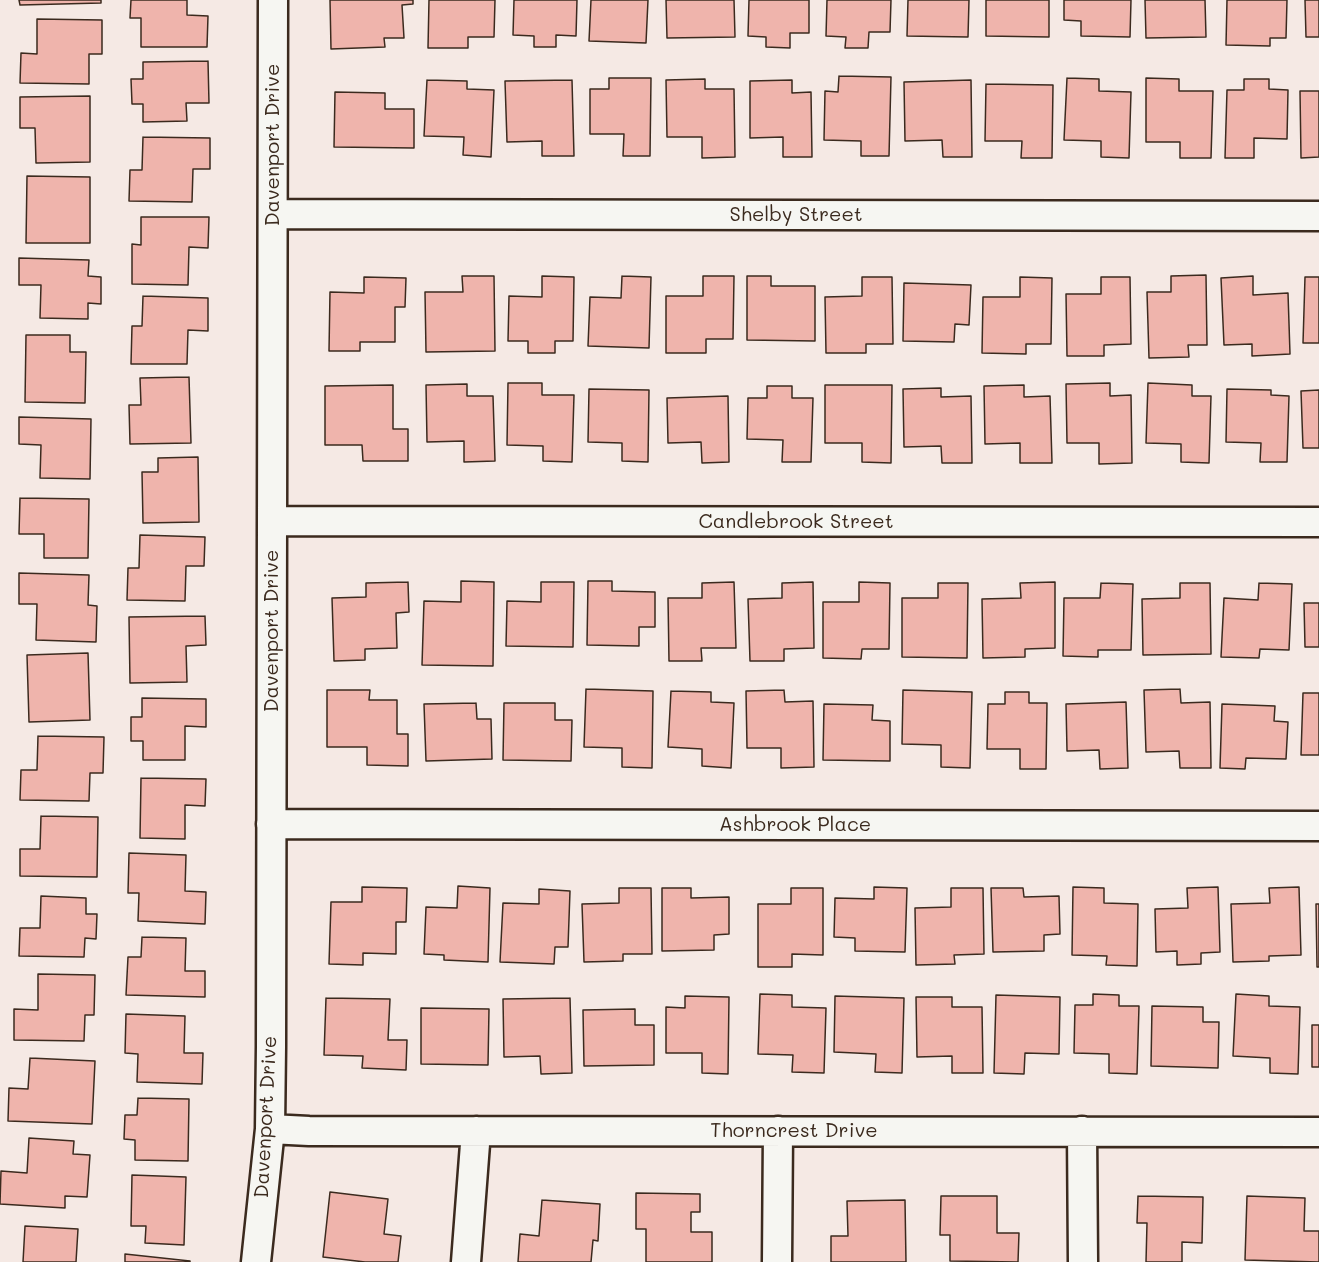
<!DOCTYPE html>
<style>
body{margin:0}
canvas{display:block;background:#f5e9e4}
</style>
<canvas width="1319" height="1262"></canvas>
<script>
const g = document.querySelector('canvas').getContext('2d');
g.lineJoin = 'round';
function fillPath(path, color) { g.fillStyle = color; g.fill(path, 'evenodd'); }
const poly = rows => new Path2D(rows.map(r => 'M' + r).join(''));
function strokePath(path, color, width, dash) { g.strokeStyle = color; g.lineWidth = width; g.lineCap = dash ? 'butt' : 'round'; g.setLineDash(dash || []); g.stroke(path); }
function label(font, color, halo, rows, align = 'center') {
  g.font = font + ' Mali,sans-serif'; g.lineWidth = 4.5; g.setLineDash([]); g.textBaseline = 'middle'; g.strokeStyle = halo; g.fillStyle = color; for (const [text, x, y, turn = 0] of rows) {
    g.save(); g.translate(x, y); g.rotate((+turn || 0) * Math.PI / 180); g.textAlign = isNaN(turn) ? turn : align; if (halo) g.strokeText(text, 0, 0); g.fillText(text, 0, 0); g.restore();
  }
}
const building = poly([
 [19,0,101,0,101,3,20,5,19,0],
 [131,0,187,0,187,15,208,16,207,47,141,47,141,18,130,18,131,0],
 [330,0,413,0,413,4,402,5,404,38,384,38,385,47,331,49,330,0],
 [429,0,495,0,494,37,468,37,468,48,428,48,429,0],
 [514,0,577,0,576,36,556,35,556,47,534,47,534,36,513,35,514,0],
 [591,0,648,0,646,43,589,41,591,0],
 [666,0,734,0,735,37,667,38,666,0],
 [749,0,809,0,809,33,790,33,790,48,766,47,766,37,748,36,749,0],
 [827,0,891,0,890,32,869,32,868,48,845,48,846,37,826,36,827,0],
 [908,0,969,0,968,37,907,36,908,0],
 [986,0,1049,0,1049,37,986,36,986,0],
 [1064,0,1131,0,1130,37,1081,36,1081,21,1064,20,1064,0],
 [1145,0,1205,0,1206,37,1146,38,1145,0],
 [1227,0,1287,0,1286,38,1270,38,1270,46,1226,45,1227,0],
 [1305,0,1319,0,1319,37,1306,37,1305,0],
 [37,19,102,20,102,54,89,54,89,84,20,83,21,53,37,54,37,19],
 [208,61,209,103,186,103,187,121,143,122,143,104,132,104,131,79,143,79,143,62,208,61],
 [839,76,891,77,889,156,861,156,861,141,824,140,825,91,838,92,839,76],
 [609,78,651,78,650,156,623,156,624,134,590,134,590,89,609,89,609,78],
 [1067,78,1099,79,1099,91,1131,92,1129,158,1101,157,1101,141,1064,140,1067,78],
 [1146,78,1179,79,1179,91,1213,91,1211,158,1180,158,1180,142,1146,142,1146,78],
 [705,79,705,89,734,89,735,157,702,158,702,137,667,137,666,80,705,79],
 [1244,79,1269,79,1269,89,1288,90,1287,139,1254,138,1254,158,1225,158,1227,90,1244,90,1244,79],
 [427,80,467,81,467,89,494,90,491,157,463,155,464,137,424,136,427,80],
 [572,80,574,156,542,156,542,141,507,142,505,81,572,80],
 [792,80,792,93,811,92,812,157,783,157,783,137,750,138,750,81,792,80],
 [971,80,972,157,943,157,942,140,905,141,904,82,971,80],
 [986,84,1053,85,1052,158,1021,158,1022,141,985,141,986,84],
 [1300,91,1319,91,1319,157,1301,158,1300,91],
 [335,92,385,93,385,109,414,109,414,148,334,147,335,92],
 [90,96,90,162,36,163,35,128,20,128,20,97,90,96],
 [143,137,210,138,210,169,193,169,192,202,129,201,130,170,142,170,143,137],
 [27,176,90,177,90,243,26,243,27,176],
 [141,217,209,217,208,248,189,247,188,285,132,284,132,244,141,245,141,217],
 [19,258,89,260,88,276,101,277,101,304,88,303,88,319,40,318,41,285,19,285,19,258],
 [1206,275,1207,345,1188,345,1189,357,1149,358,1147,292,1171,292,1171,276,1206,275],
 [462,276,494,276,495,351,426,352,425,292,463,292,462,276],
 [542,276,574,277,573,341,555,341,555,353,528,353,528,341,508,341,509,296,542,297,542,276],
 [622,276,651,277,649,348,588,346,590,297,621,298,622,276],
 [703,276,734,276,733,339,706,339,706,353,666,353,666,296,703,296,703,276],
 [747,276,771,276,771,286,815,286,815,341,747,340,747,276],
 [1253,276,1253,295,1288,293,1290,354,1252,356,1252,344,1224,345,1221,278,1253,276],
 [364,277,406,278,405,307,395,307,395,342,360,342,360,351,329,351,330,292,364,293,364,277],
 [862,277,892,277,893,344,866,344,866,353,826,353,825,297,862,296,862,277],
 [1020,277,1052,278,1051,344,1026,344,1026,354,982,353,983,297,1020,297,1020,277],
 [1101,277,1130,277,1131,344,1104,345,1104,356,1067,356,1066,294,1101,294,1101,277],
 [1305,277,1319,277,1319,343,1303,343,1305,277],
 [904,283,971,285,969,325,955,324,954,342,903,341,904,283],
 [143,296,208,298,208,331,188,330,187,364,131,364,132,326,142,326,143,296],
 [26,335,70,335,70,352,86,352,85,403,25,402,26,335],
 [189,377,191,443,130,444,129,405,141,405,140,378,189,377],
 [508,383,542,383,542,395,574,395,572,462,543,461,543,446,507,445,508,383],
 [1110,383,1110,396,1131,395,1132,463,1099,464,1099,443,1067,443,1066,384,1110,383],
 [1148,383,1192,385,1192,396,1211,396,1209,463,1181,462,1181,444,1146,443,1148,383],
 [467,384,467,396,493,396,495,461,464,462,464,441,427,442,426,385,467,384],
 [393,385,393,429,408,429,408,461,363,461,362,445,325,445,325,386,393,385],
 [825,385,892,385,891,463,862,462,862,443,825,443,825,385],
 [1024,385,1024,397,1050,396,1052,463,1020,463,1020,443,985,444,984,386,1024,385],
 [767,386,792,386,792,398,813,398,811,462,782,462,783,440,747,439,748,398,767,398,767,386],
 [941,388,941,397,971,396,972,463,942,463,941,446,904,447,903,389,941,388],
 [589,389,649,390,648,462,622,461,622,443,588,442,589,389],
 [1227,389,1271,390,1271,395,1289,396,1287,462,1260,462,1261,443,1226,442,1227,389],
 [1319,390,1319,448,1303,448,1301,391,1319,390],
 [728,396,729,462,702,463,701,442,668,443,667,398,728,396],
 [19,417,91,419,90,479,40,478,41,445,19,444,19,417],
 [198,457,199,522,143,523,142,472,158,472,158,458,198,457],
 [20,498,89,499,88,558,44,558,44,534,19,534,20,498],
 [140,535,205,537,204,566,186,566,185,601,127,600,128,568,139,568,140,535],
 [19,573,89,575,88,605,97,606,96,642,36,640,37,604,19,604,19,573],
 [461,581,494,582,493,666,422,665,424,601,461,602,461,581],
 [588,581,612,581,612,591,655,592,655,627,639,627,639,646,587,645,588,581],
 [408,582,409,612,396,613,397,648,365,649,365,660,334,661,332,598,366,597,366,583,408,582],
 [541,582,574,582,573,647,506,646,507,601,541,602,541,582],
 [734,582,736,648,701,648,702,661,669,661,668,598,702,598,702,583,734,582],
 [813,582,814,648,784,649,784,661,750,661,748,599,782,598,782,583,813,582],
 [859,582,890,583,889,649,862,649,861,659,823,658,823,602,859,602,859,582],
 [1055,582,1055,648,1025,649,1025,657,983,658,982,599,1021,598,1020,583,1055,582],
 [938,583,968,583,967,658,902,657,902,598,938,598,938,583],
 [1101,583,1133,584,1131,650,1098,650,1098,657,1063,656,1064,598,1100,598,1101,583],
 [1180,583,1210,583,1211,654,1143,655,1142,599,1180,598,1180,583],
 [1259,583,1292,584,1289,650,1260,649,1259,658,1221,657,1224,598,1258,600,1259,583],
 [1304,603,1319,603,1319,647,1305,647,1304,603],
 [205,616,206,645,186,646,187,682,130,683,129,617,205,616],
 [88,653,90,720,29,722,27,655,88,653],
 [586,689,653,691,652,768,622,767,622,748,584,747,586,689],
 [1180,689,1181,703,1210,702,1211,768,1180,768,1179,751,1146,752,1144,690,1180,689],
 [327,690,370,690,369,700,397,700,397,734,408,734,408,766,367,765,367,747,327,747,327,690],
 [784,690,785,702,813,701,814,767,781,768,781,748,747,748,746,691,784,690],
 [903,690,972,692,970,768,941,767,941,745,902,744,903,690],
 [671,691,711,692,711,702,734,703,731,768,702,766,702,749,668,747,671,691],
 [1005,692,1029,692,1029,703,1047,703,1046,769,1020,769,1020,749,987,749,988,704,1005,704,1005,692],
 [1303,693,1319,693,1319,755,1301,755,1303,693],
 [142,698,206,699,206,727,185,726,185,760,143,760,143,741,131,741,131,717,142,717,142,698],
 [1126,702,1128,768,1100,769,1099,750,1067,751,1066,704,1126,702],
 [476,703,477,719,491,719,492,759,426,761,424,704,476,703],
 [504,703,555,703,555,720,572,720,571,761,503,760,504,703],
 [824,704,873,705,872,720,890,721,890,761,823,760,824,704],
 [1222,704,1275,706,1274,721,1288,722,1286,759,1246,758,1245,769,1220,768,1222,704],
 [38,736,104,737,103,773,90,773,89,801,20,800,21,770,37,770,38,736],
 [141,778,206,779,205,806,185,805,185,839,140,838,141,778],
 [41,816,98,817,97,877,20,876,20,849,40,849,41,816],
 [129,853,186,855,185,891,206,892,205,924,138,921,139,893,128,893,129,853],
 [458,886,490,888,488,962,444,960,444,955,424,954,426,907,457,908,458,886],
 [362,887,407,888,406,922,396,922,396,954,363,953,363,965,329,964,331,902,362,902,362,887],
 [874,887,907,888,905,952,855,951,855,938,834,937,835,898,874,899,874,887],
 [1073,887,1104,888,1104,903,1138,904,1137,966,1106,965,1107,956,1072,955,1073,887],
 [1218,887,1220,952,1201,953,1201,964,1177,965,1177,951,1156,952,1155,909,1188,908,1187,888,1218,887],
 [1299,887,1301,955,1269,956,1269,961,1233,962,1231,904,1270,903,1269,888,1299,887],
 [619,888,651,888,652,954,623,954,623,961,584,962,582,904,619,903,619,888],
 [662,888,691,888,691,898,729,897,729,934,714,935,714,950,662,951,662,888],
 [791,888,823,888,823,955,792,954,792,967,758,967,758,904,791,904,791,888],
 [951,888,983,888,984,954,954,955,955,964,916,965,915,908,951,907,951,888],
 [991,888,1023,888,1024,897,1059,896,1060,934,1044,935,1044,951,993,952,991,888],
 [539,889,570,891,568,947,555,947,554,964,500,962,503,903,539,904,539,889],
 [41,896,86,898,86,914,97,914,96,939,85,938,84,957,19,956,20,928,40,928,41,896],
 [1316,904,1319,904,1319,967,1317,967,1316,904],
 [142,937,186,938,185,971,205,971,205,997,126,995,128,957,141,957,142,937],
 [38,974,95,975,94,1015,85,1015,84,1041,14,1040,14,1009,38,1010,38,974],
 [760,994,792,995,792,1007,826,1008,824,1073,792,1072,793,1055,758,1054,760,994],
 [1093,994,1119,995,1119,1006,1139,1006,1137,1074,1109,1073,1109,1054,1074,1053,1075,1005,1093,1005,1093,994],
 [1236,994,1269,996,1269,1006,1300,1007,1298,1074,1270,1073,1270,1058,1233,1056,1236,994],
 [996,995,1060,997,1059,1054,1025,1053,1024,1074,994,1073,996,995],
 [685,996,729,997,728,1074,702,1073,702,1053,666,1053,666,1007,685,1008,685,996],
 [835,996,904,998,902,1073,875,1072,876,1054,834,1052,835,996],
 [916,997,952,997,952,1007,982,1007,983,1073,952,1073,952,1056,917,1057,916,997],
 [326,998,390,999,388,1040,407,1040,406,1070,362,1068,363,1056,324,1055,326,998],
 [570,998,572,1073,541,1074,540,1056,504,1057,503,999,570,998],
 [1152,1006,1203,1007,1203,1022,1219,1022,1218,1068,1151,1066,1152,1006],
 [421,1008,489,1009,488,1065,421,1064,421,1008],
 [635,1009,635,1025,654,1025,654,1065,584,1066,583,1010,635,1009],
 [126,1014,185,1016,184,1053,203,1053,202,1084,137,1082,138,1054,125,1053,126,1014],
 [1312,1025,1319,1025,1319,1067,1312,1067,1312,1025],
 [30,1058,95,1061,92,1124,8,1121,9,1088,28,1089,30,1058],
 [138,1098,189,1099,188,1161,135,1160,135,1140,124,1139,125,1115,137,1115,138,1098],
 [29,1138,74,1141,73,1154,90,1155,87,1197,65,1196,65,1208,0,1204,1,1171,27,1173,29,1138],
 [132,1175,186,1177,184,1245,145,1243,146,1226,131,1226,132,1175],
 [330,1192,388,1199,384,1234,401,1236,398,1262,365,1262,323,1257,330,1192],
 [636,1193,700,1194,700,1212,691,1212,691,1232,712,1232,712,1262,646,1262,646,1229,636,1229,636,1193],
 [941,1196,997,1196,997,1233,1019,1233,1018,1262,950,1261,950,1235,940,1235,941,1196],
 [1138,1196,1203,1197,1202,1243,1182,1242,1182,1262,1146,1262,1147,1223,1137,1223,1138,1196],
 [1247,1196,1305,1198,1304,1231,1319,1231,1319,1262,1245,1260,1247,1196],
 [542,1200,600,1204,598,1241,593,1240,591,1262,518,1262,520,1234,539,1236,542,1200],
 [905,1200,906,1262,831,1262,831,1236,848,1236,847,1201,905,1200],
 [25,1226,78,1229,76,1262,23,1262,25,1226],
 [125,1254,190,1261,190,1262,125,1262,125,1254]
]);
const minor = poly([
 [273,214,1319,216],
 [272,521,1319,522],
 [271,824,1319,826],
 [270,1129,309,1131,1319,1132],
 [1082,1131,1083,1262],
 [256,1262,270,1129,271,1047,273,0],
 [466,1262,476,1131],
 [777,1262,778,1131]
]);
const streetNames = [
 ["Davenport Drive",273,145,-90],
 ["Shelby Street",796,215],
 ["Candlebrook Street",796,522],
 ["Davenport Drive",272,631,-90],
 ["Ashbrook Place",795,825],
 ["Davenport Drive",266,1117,-87],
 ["Thorncrest Drive",794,1131]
];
fillPath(building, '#efb4ac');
strokePath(building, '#3b2a1e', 1.5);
strokePath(minor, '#3b2a1e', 33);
strokePath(minor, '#f6f6f2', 28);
label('20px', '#3b2a1e', '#f6f6f2', streetNames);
</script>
